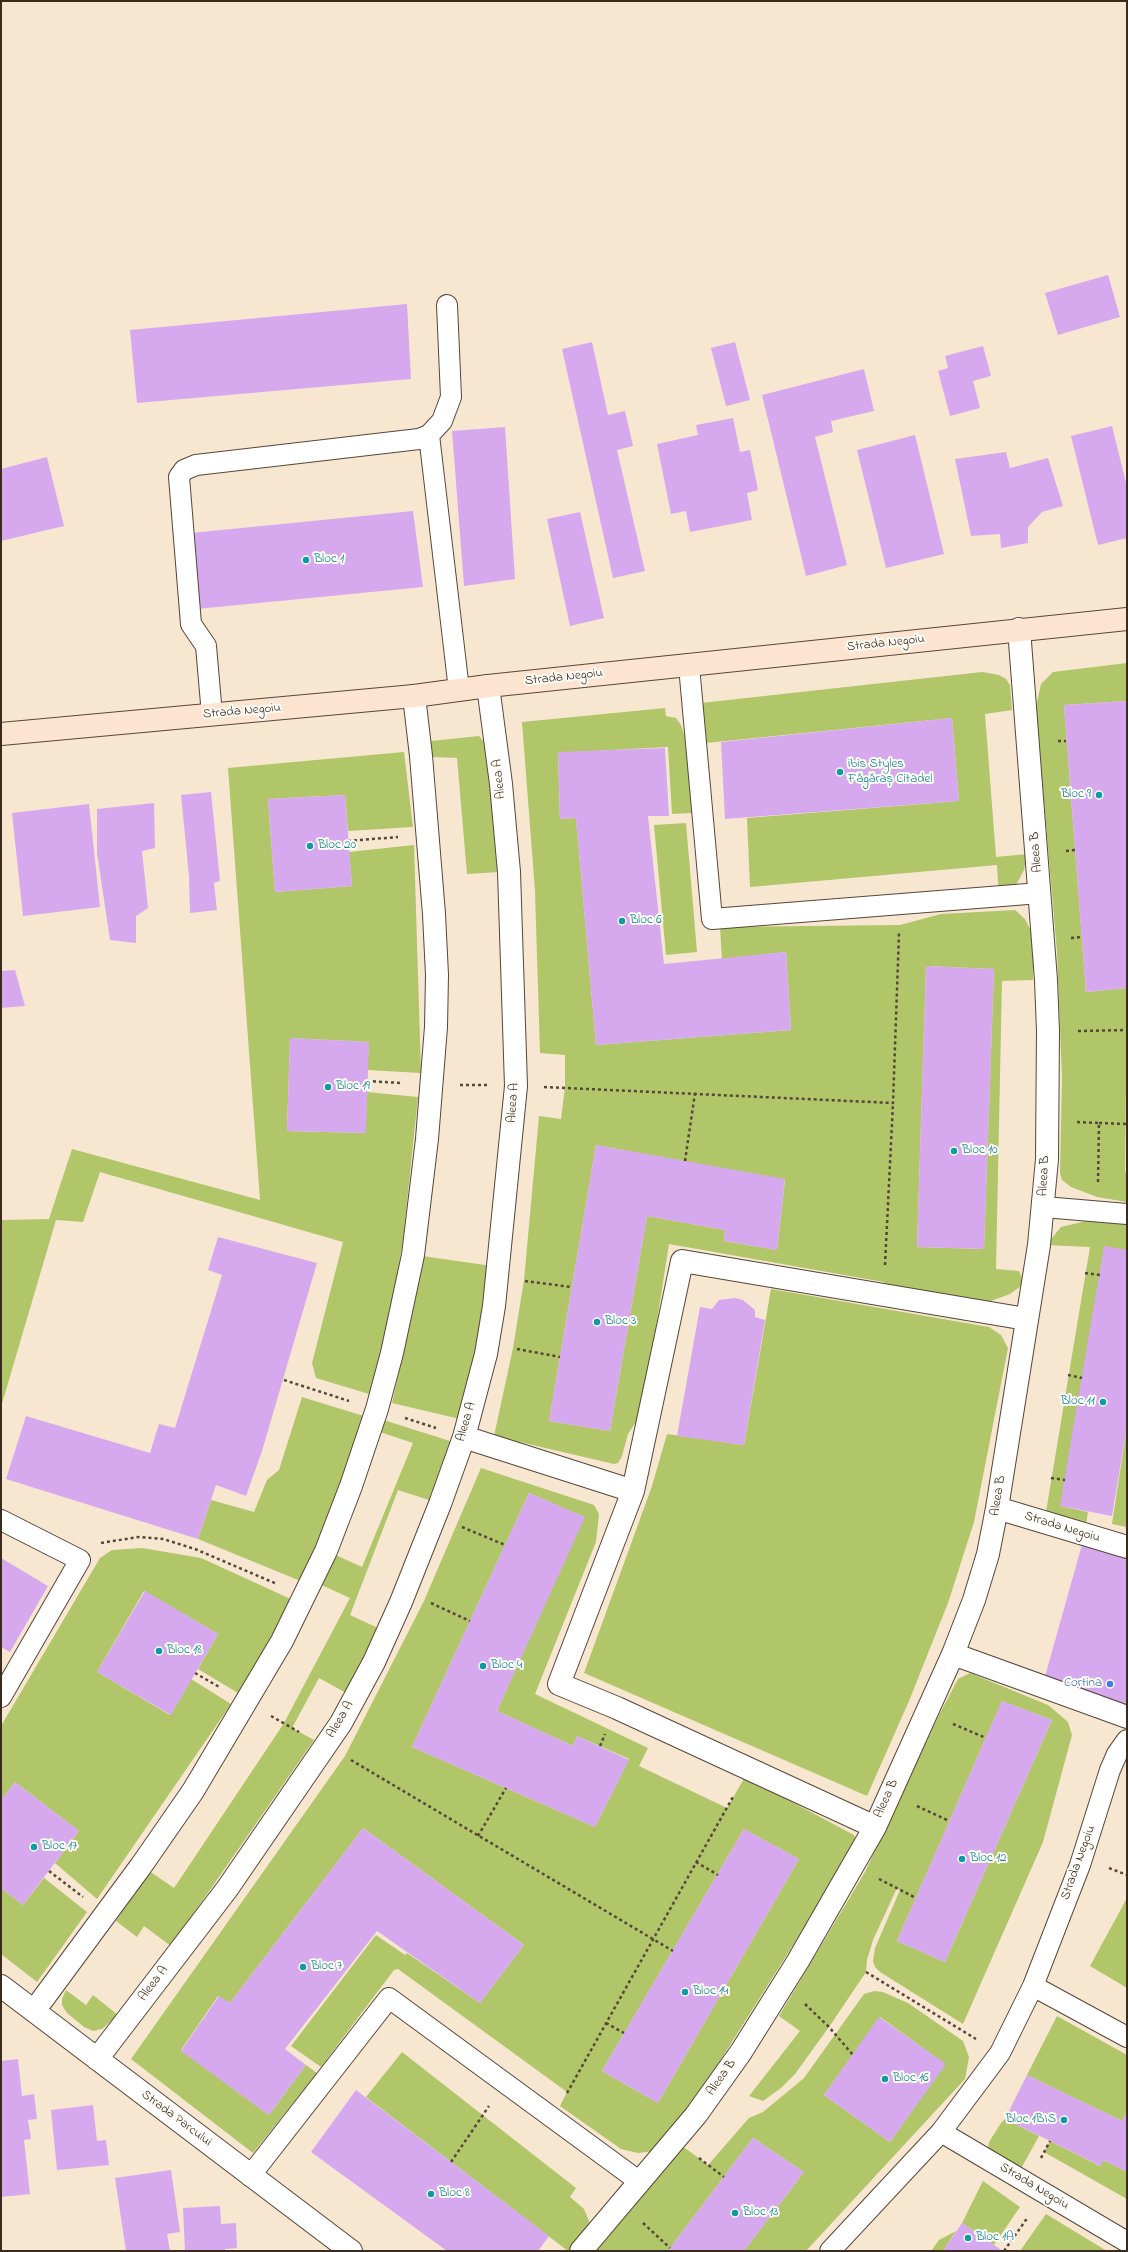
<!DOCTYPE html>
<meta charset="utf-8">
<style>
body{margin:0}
#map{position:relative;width:1128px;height:2252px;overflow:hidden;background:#f7e7d1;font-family:"Indie Flower",sans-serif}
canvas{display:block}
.frame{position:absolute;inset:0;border:2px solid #3b2a1e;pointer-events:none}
</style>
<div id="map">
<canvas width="1128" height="2252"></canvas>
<div class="frame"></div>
</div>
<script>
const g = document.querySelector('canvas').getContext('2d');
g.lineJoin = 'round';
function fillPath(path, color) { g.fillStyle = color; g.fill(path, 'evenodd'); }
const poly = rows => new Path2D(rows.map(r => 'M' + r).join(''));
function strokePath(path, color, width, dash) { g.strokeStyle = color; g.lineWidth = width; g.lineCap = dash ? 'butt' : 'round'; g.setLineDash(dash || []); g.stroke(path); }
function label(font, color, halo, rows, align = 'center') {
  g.font = font + ' "Indie Flower",sans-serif'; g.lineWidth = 4; g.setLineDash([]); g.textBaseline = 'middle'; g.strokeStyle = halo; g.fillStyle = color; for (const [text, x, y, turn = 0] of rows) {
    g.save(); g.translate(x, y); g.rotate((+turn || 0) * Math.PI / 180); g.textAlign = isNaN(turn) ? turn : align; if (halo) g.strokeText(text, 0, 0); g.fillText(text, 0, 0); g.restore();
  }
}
const green = poly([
 [1127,663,1127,701,1064,705,1086,992,1127,988,1125,1172,1127,1172,1127,1202,1097,1197,1071,1187,1062,1180,1060,1173,1062,1078,1057,952,1036,707,1041,684,1053,672],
 [982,672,999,675,1006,679,1010,685,1012,710,985,714,996,857,1027,854,1024,870,1015,887,999,897,997,865,750,887,747,818,959,801,952,718,696,744,692,704],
 [665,708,666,716,676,718,681,725,685,737,692,813,672,814,668,747,558,753,560,819,576,818,596,1045,791,1030,786,952,722,959,720,927,900,925,941,914,1015,910,1025,919,1033,935,1033,980,1002,981,996,1269,1019,1271,1022,1278,1021,1286,1010,1294,988,1302,883,1295,884,1282,669,1244,644,1404,641,1414,628,1434,622,1456,618,1463,614,1464,494,1436,513,1348,524,1280,539,1116,561,1119,565,1087,565,1055,540,1053,535,891,522,722],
 [926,966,994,969,984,1249,917,1247],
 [596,1145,785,1180,777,1250,724,1241,725,1230,647,1216,610,1431,549,1421],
 [479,736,485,743,500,872,467,874,457,758,432,757,431,741],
 [404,752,413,827,348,831,345,795,268,799,275,892,352,886,349,852,414,845,421,1073,367,1070,369,1042,290,1038,287,1131,365,1133,367,1092,418,1097,403,1240,389,1320,369,1394,316,1378,312,1363,343,1242,100,1172,83,1222,56,1220,1,1407,1,1220,49,1219,72,1149,260,1200,228,768],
 [686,823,697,952,666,955,654,825],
 [1095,1219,1127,1223,1127,1250,1060,1506,1088,1512,1086,1525,1045,1518,1090,1247,1046,1245,1061,1227],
 [422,1256,499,1267,468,1421,392,1403,414,1307],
 [771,1289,989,1327,1001,1335,1008,1348,974,1522,948,1603,909,1701,867,1796,584,1673,652,1486,667,1434,744,1445],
 [302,1397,367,1417,303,1582,198,1539,211,1500,254,1512,267,1480,279,1470],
 [374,1417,450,1441,429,1500,398,1490,350,1615,380,1629,348,1694,319,1678,292,1728,314,1740,171,1946,144,1926,137,1937,116,1921,149,1871,174,1888,284,1723,350,1598,315,1582,329,1552,362,1567,413,1443,371,1429],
 [1127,1426,1127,1527,1112,1524],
 [481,1468,594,1505,599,1514,596,1542,535,1694,648,1748,639,1766,727,1808,745,1777,854,1835,858,1842,672,2137,655,2151,638,2153,621,2149,560,2106,567,2092,398,1969,394,1970,321,2067,291,2046,376,1935,405,1955,407,1953,480,2003,524,1945,363,1828,230,2003,218,1996,181,2050,269,2115,306,2065,317,2073,253,2153,131,2059,345,1756,424,1601],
 [529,1493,584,1517,497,1711,573,1746,577,1736,629,1759,595,1827,412,1747],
 [744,1829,799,1859,658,2103,602,2071],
 [142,1548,201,1558,293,1600,269,1648,238,1693,198,1669,218,1634,144,1591,97,1672,170,1715,191,1679,231,1704,97,1899,55,1863,79,1831,15,1782,1,1800,1,1726,100,1558,112,1550],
 [970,1673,1048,1705,1068,1722,1072,1735,1043,1842,963,2024,880,1972,875,1967,873,1961,875,1948,900,1890,897,1888,873,1940,867,1960,866,1972,829,2027,795,2074,781,2088,763,2101,749,2096,800,2031,779,2016,865,1872,938,1717,958,1679],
 [1002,1701,1052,1720,945,1962,897,1941],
 [44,1878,87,1912,37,1982,1,1954,1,1888,23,1905],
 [1127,1898,1127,1988,1090,1966],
 [66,1990,86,2005,93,1995,118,2015,102,2029,93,2031,84,2027,67,2013,62,2005,62,1999],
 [874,1991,883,1992,908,2003,963,2041,969,2057,965,2079,806,2251,744,2251,804,2172,753,2138,668,2251,589,2251,681,2145,708,2165,749,2118,763,2112,804,2078,864,1994],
 [880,2017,945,2064,890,2142,824,2095],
 [1057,2016,1127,2055,1127,2111,1122,2121,1027,2075],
 [402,2052,576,2188,570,2197,584,2209,589,2221,587,2234,574,2251,568,2251,366,2097],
 [1005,2119,1039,2136,1018,2174,987,2152,989,2142,1001,2123],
 [1050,2141,1100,2166,1103,2160,1127,2172,1127,2199,1044,2152],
 [983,2181,1020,2207,994,2245,962,2223],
 [1046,2214,1107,2251,1020,2251],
 [956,2231,943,2251,931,2251,939,2240]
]);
const building = poly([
 [1108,275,1120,317,1058,335,1045,293],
 [407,304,411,379,137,403,130,330],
 [592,342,608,415,625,411,633,446,617,450,645,571,613,578,562,349],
 [735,342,750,400,726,406,711,348],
 [983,346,991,376,973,381,980,408,950,416,938,371,948,368,945,356],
 [864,369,874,411,831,421,833,432,815,437,847,565,806,576,762,395],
 [733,418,740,452,750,450,758,490,747,493,752,520,690,532,686,511,671,514,657,444,698,435,696,425],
 [1112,426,1127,487,1127,538,1098,545,1071,436],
 [505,427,515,579,464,586,452,431],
 [915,435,944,554,886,568,857,450],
 [1006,452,1010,468,1048,458,1063,506,1042,512,1028,527,1028,543,1001,548,1000,534,971,536,955,459],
 [47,457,64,526,1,541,1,469],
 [413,511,423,587,197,609,191,533],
 [580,512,604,618,570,626,547,519],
 [1127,701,1127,988,1086,992,1064,705],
 [952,718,959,801,725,819,721,742],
 [665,748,669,816,648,816,664,964,786,952,791,1030,596,1045,576,818,560,819,558,752],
 [211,792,220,881,214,883,217,910,190,913,189,876,181,795],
 [345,795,352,886,275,892,268,799],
 [154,803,155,848,142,851,148,908,136,916,136,943,110,940,97,853,97,809],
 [89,804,100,907,23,916,12,813],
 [926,966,994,969,984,1249,917,1247],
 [15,970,25,1006,1,1008,1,971],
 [290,1038,369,1042,366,1133,287,1131],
 [596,1145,785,1179,777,1250,724,1241,725,1230,647,1216,610,1431,549,1421],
 [218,1237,317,1263,262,1451,246,1496,216,1485,198,1539,6,1479,26,1416,150,1453,159,1424,175,1428,222,1275,208,1270],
 [1104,1246,1127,1250,1127,1426,1112,1516,1060,1506],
 [735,1298,743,1300,755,1310,755,1317,765,1320,744,1445,677,1436,700,1307,712,1309,719,1300],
 [529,1493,585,1517,497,1711,573,1746,577,1736,629,1760,595,1827,412,1747],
 [1083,1541,1127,1554,1127,1704,1044,1680],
 [1,1558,48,1586,10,1652,1,1647],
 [145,1591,218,1634,171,1715,97,1672],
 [1002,1701,1052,1720,945,1962,897,1941],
 [15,1782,79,1831,23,1905,1,1888,1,1800],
 [363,1828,524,1945,480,2003,377,1931,285,2049,306,2065,269,2115,181,2051,219,1996,230,2003],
 [744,1829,799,1859,658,2103,602,2071],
 [879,2017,946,2064,890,2142,824,2095],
 [18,2059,22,2096,34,2094,37,2119,28,2120,31,2139,24,2140,30,2194,1,2197,1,2061],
 [1027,2075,1122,2121,1127,2111,1127,2172,1103,2160,1101,2166,1005,2119],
 [356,2090,549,2236,538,2251,447,2251,311,2152],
 [93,2105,97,2141,106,2140,109,2165,57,2170,51,2110],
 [753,2138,804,2172,744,2251,668,2251],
 [171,2170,180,2232,167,2234,170,2251,126,2251,115,2178],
 [220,2206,221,2224,236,2223,237,2248,225,2249,225,2251,185,2251,183,2208],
 [962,2223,994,2245,1003,2251,943,2251]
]);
const path = poly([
 [1058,741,1066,741],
 [348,841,398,837],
 [1066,851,1075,850],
 [1071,938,1081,937],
 [1078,1031,1127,1030],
 [367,1081,401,1083],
 [460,1085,487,1085],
 [544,1087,893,1103,899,933],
 [1077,1122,1099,1123,1098,1183],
 [1099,1123,1127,1124],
 [685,1161,695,1093],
 [885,1265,893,1103],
 [1085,1273,1100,1275],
 [525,1281,571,1287],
 [517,1349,560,1357],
 [1068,1375,1082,1378],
 [284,1380,349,1401],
 [405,1418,436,1428],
 [1051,1478,1065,1480],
 [462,1527,505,1545],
 [101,1543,138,1537,163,1539,195,1549,277,1584],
 [431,1603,470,1621],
 [195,1673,221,1688],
 [271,1716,299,1732],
 [953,1724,986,1738],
 [600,1746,605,1734],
 [351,1760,673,1951],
 [917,1806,949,1821],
 [478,1836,506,1788],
 [696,1862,718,1875],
 [1109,1868,1127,1875],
 [49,1871,83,1897],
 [879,1879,916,1898],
 [866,1972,976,2039],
 [805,2004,829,2027,853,2055],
 [606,2023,624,2033],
 [567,2093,734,1795],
 [699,2158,724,2177],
 [1041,2158,1050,2141],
 [451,2162,489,2106],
 [643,2223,670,2248],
 [1004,2251,1028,2217]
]);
const lane = poly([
 [429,435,459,690],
 [689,666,712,919,1040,893],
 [212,715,206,646,191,624,179,477,184,470,196,465,419,439,429,435,442,421,451,397,447,305],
 [1044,1207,1127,1214],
 [1,1520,80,1560,1,1697],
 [1033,1986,1127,2037],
 [941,2132,1127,2242],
 [250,2176,389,1998,640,2182],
 [830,2251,941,2132,1000,2053,1033,1986,1080,1865,1110,1770,1117,1754,1127,1740]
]);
const street = poly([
 [464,1437,633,1491],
 [997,1508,1127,1547],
 [953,1654,1127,1717],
 [875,1827,617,1708,559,1684,633,1491,682,1261,1026,1319],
 [1,1986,351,2251],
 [34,2011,141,1866,193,1791,282,1641,326,1551,351,1486,377,1409,392,1353,413,1255,427,1139,436,1027,437,975,434,914,421,756,414,696],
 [97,2059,227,1889,341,1723,374,1662,401,1602,440,1504,464,1437,486,1354,494,1306,516,1086,509,872,501,784,488,686],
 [581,2251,696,2115,741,2052,798,1961,875,1827,953,1654,974,1600,988,1554,997,1508,1039,1245,1047,1159,1048,1031,1046,980,1019,629]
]);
const secondary = poly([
 [1,734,414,696,488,686,1127,619]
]);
const markers = [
 [306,560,4,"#0f9aa8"],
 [840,772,4,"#0f9aa8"],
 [1099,795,4,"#0f9aa8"],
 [310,846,4,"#0f9aa8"],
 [622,921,4,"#0f9aa8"],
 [328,1087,4,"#0f9aa8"],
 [954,1151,4,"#0f9aa8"],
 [597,1322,4,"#0f9aa8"],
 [1103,1402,4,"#0f9aa8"],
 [159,1651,4,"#0f9aa8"],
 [483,1666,4,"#0f9aa8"],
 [1110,1684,4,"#3f7fe0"],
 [34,1847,4,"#0f9aa8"],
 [962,1859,4,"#0f9aa8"],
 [303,1967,4,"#0f9aa8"],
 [685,1992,4,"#0f9aa8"],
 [885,2079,4,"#0f9aa8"],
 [1064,2120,4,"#0f9aa8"],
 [431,2194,4,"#0f9aa8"],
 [735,2213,4,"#0f9aa8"],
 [968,2238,4,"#0f9aa8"]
];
const cultureNames = [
 ["Bloc 1",314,560],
 ["ibis Styles",848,765],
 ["Făgăraș Citadel",848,780],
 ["Bloc 9",1091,795,"right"],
 ["Bloc 20",318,846],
 ["Bloc 6",630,921],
 ["Bloc 19",336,1087],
 ["Bloc 10",962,1151],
 ["Bloc 3",605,1322],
 ["Bloc 11",1095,1402,"right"],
 ["Bloc 18",167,1651],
 ["Bloc 4",491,1666],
 ["Bloc 17",42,1847],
 ["Bloc 12",970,1859],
 ["Bloc 7",311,1967],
 ["Bloc 14",693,1992],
 ["Bloc 16",893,2079],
 ["Bloc 1BIS",1056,2120,"right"],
 ["Bloc 8",439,2194],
 ["Bloc 13",743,2213],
 ["Bloc 1A",976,2238]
];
const streetNames = [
 ["Strada Negoiu",886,644,-6],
 ["Strada Negoiu",564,678,-6],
 ["Strada Negoiu",242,712,-5],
 ["Aleea A",500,779,-96],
 ["Aleea B",1037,852,-95],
 ["Aleea A",514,1103,-86],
 ["Aleea B",1045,1176,-87],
 ["Aleea A",467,1422,-74],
 ["Aleea B",999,1496,-81],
 ["Strada Negoiu",1062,1528,17],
 ["Aleea A",341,1720,-60],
 ["Aleea B",887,1799,-66],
 ["Strada Negoiu",1079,1863,-70],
 ["Aleea A",154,1984,-53],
 ["Aleea B",722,2078,-55],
 ["Strada Parcului",176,2119,37],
 ["Strada Negoiu",1034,2187,31]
];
const shopNames = [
 ["Cortina",1102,1684]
];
fillPath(green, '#b1c569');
fillPath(building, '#d6a9ef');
strokePath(lane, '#574639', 22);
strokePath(street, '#574639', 24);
strokePath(secondary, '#574639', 24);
strokePath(path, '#574639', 2.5, [3, 3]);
strokePath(lane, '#fff', 20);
strokePath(street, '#fff', 22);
strokePath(secondary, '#fde4d1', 22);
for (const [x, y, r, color] of markers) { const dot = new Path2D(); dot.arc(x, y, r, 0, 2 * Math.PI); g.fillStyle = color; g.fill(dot); strokePath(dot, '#fdfcf7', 1.5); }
label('13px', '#0d838f', '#fdfcf7', cultureNames, 'left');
label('13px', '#3b2a1e', '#fdfcf7', streetNames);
label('13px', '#366cbe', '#fdfcf7', shopNames, 'right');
</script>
